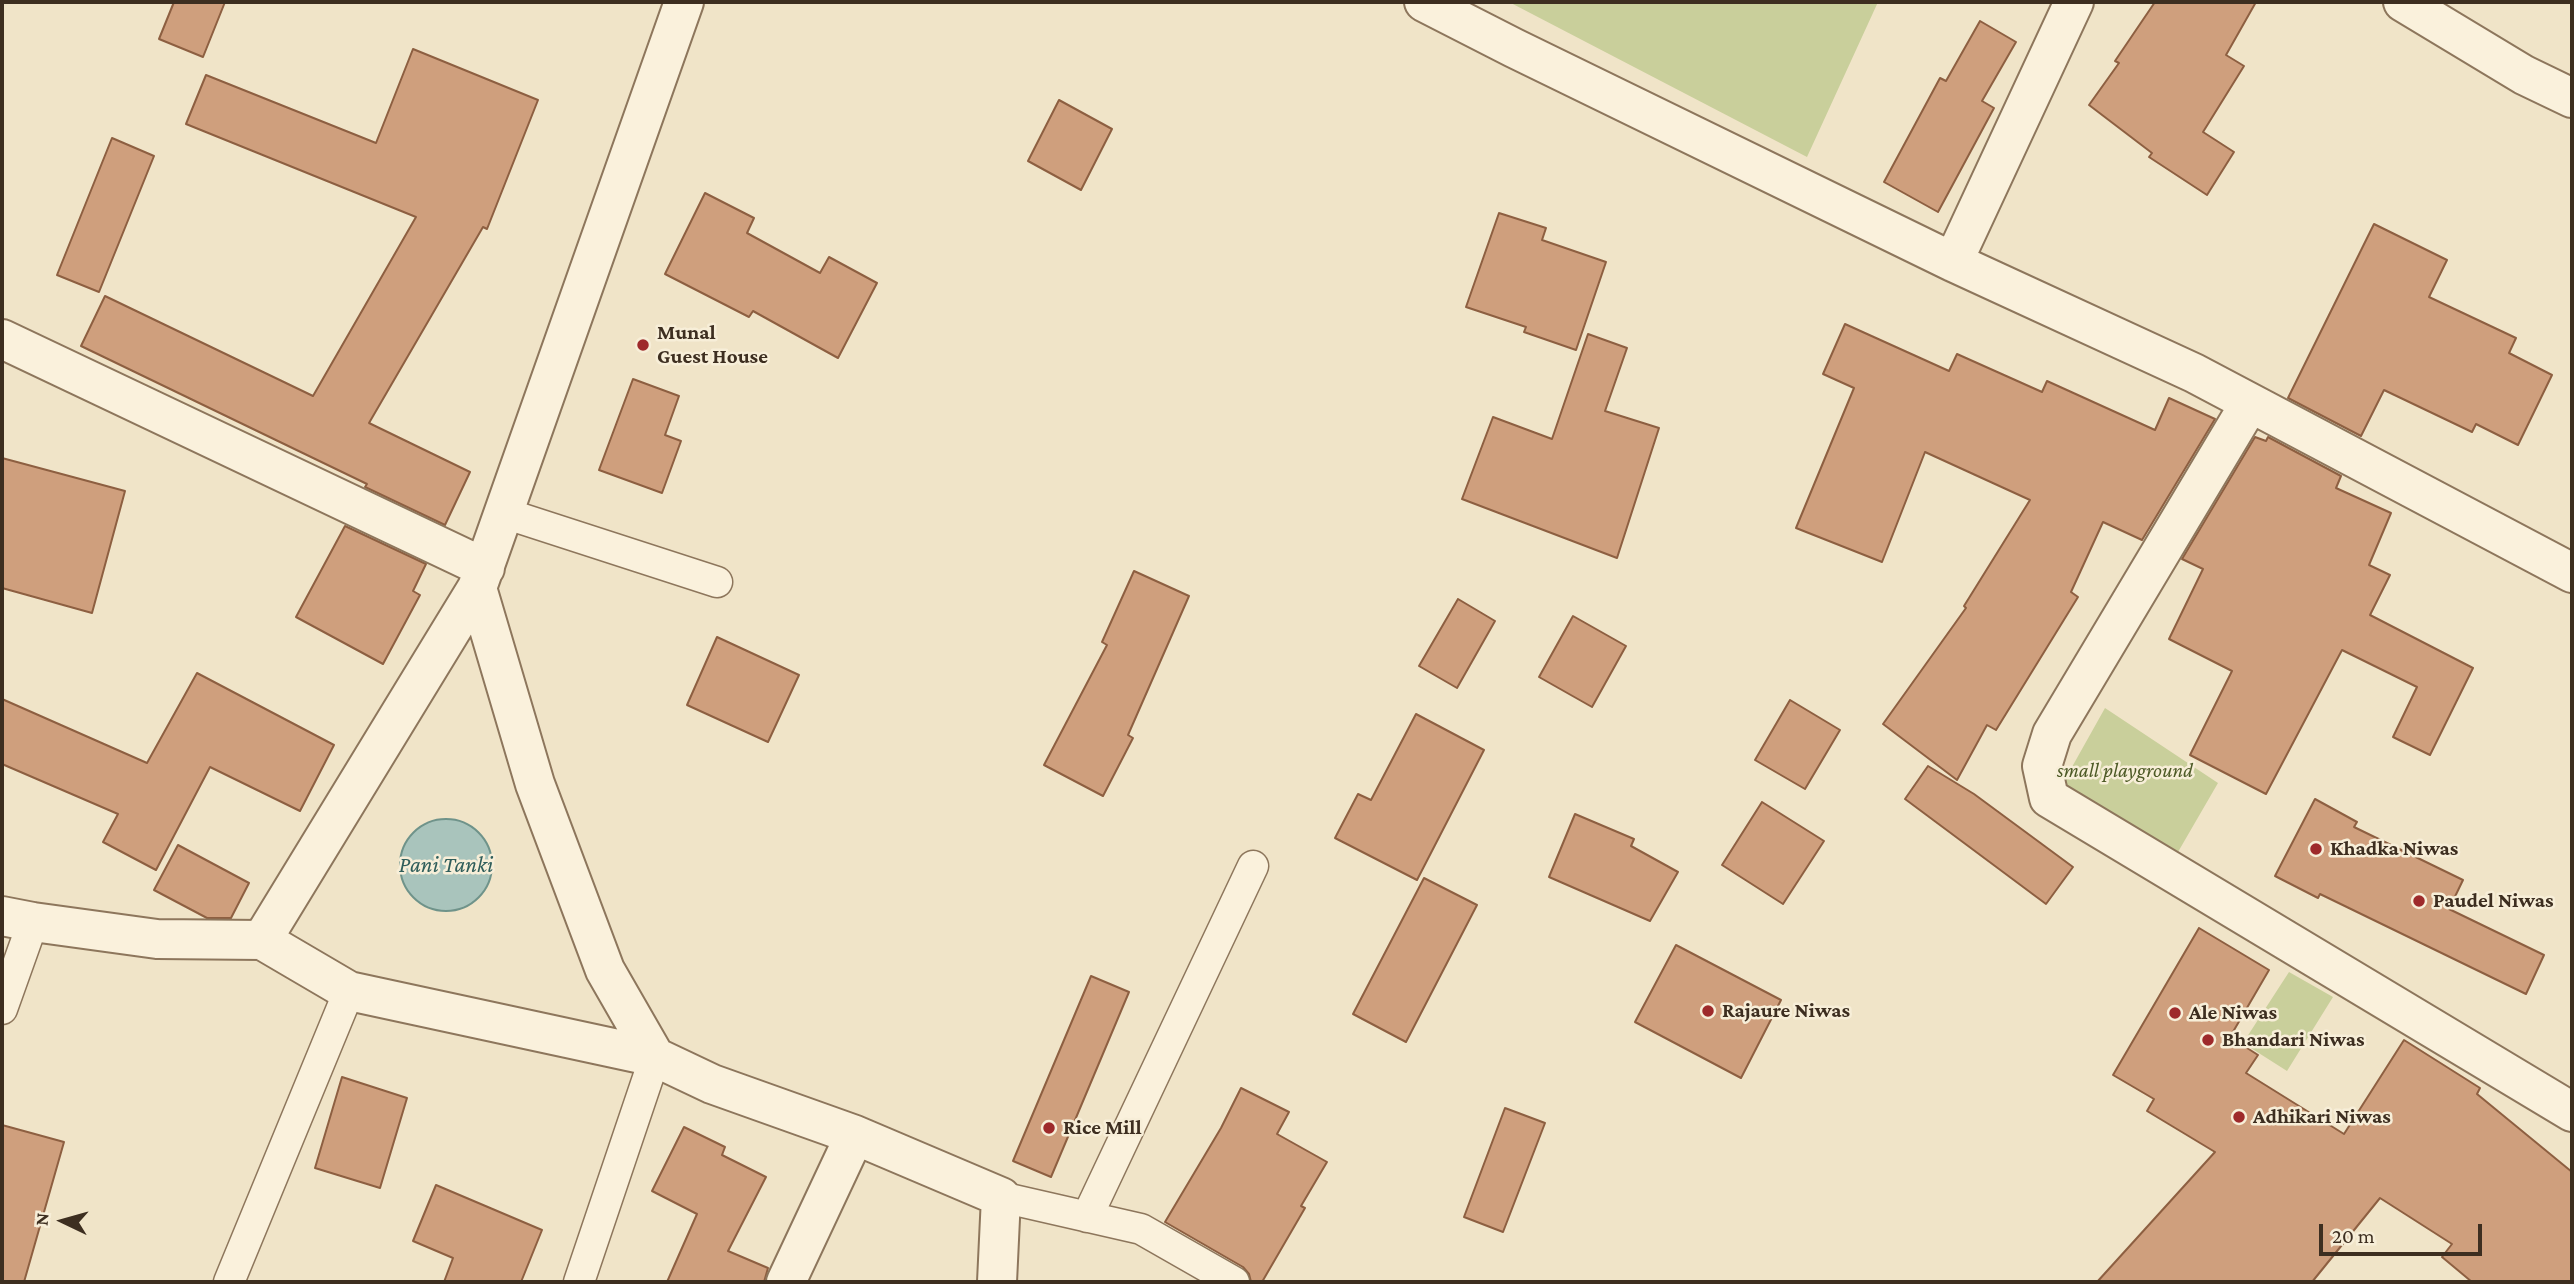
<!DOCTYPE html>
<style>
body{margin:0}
#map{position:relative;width:2574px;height:1284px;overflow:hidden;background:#f0e4c8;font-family:"Crimson Pro",serif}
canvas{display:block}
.frame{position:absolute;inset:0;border:4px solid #3d2e20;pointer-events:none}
.north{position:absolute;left:28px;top:1186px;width:70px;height:70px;-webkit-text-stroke:5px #f7eed8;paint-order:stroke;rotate:275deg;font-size:19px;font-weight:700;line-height:28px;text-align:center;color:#3d2e20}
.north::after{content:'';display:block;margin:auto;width:24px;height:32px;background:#3d2e20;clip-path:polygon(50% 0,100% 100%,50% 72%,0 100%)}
.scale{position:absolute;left:2319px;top:1224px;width:163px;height:32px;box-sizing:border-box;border:4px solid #3d2e20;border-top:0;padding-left:9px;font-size:21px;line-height:24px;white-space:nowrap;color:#3d2e20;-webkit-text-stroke:5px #f7eed8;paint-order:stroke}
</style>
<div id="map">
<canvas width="2574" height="1284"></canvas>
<div class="frame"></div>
<div class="north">N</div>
<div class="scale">20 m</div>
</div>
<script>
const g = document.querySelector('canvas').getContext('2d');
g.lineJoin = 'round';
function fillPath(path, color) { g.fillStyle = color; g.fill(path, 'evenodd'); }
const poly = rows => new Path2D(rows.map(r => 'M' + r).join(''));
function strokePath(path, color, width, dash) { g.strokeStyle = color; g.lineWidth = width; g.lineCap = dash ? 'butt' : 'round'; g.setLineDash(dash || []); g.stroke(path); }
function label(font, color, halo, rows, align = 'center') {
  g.font = font + ' "Crimson Pro",serif'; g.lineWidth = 5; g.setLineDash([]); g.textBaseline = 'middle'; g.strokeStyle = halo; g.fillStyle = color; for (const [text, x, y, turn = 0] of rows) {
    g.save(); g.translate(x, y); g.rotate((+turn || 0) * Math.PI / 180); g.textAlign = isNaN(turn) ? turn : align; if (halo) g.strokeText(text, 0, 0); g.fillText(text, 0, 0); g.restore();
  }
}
const green = poly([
 [1509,2,1878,2,1807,157],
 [2105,708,2218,783,2178,852,2063,783],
 [2289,972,2333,997,2287,1071,2243,1043]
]);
const water = poly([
 '400 865a46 46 0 1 1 92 0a46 46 0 1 1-92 0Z'
]);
const building = poly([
 [174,2,225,2,203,57,159,39,174,2],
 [2155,2,2256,2,2226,55,2244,66,2203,132,2234,152,2207,195,2149,157,2152,153,2089,105,2119,63,2115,61,2155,2],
 [1980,21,2016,42,1982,101,1994,108,1938,212,1884,182,1940,78,1946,81,1980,21],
 [413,49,538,100,487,229,483,227,369,423,470,472,445,525,365,487,367,484,81,346,105,296,313,396,416,217,186,124,206,75,376,143,413,49],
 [1059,100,1112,129,1081,190,1028,161,1059,100],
 [112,138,154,156,99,292,57,275,112,138],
 [705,193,754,218,747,233,820,273,829,257,877,283,838,358,753,311,749,317,665,274,705,193],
 [1499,213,1546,228,1542,240,1606,262,1576,350,1524,332,1526,327,1466,307,1499,213],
 [2374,224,2447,260,2429,297,2516,338,2509,353,2552,375,2518,445,2476,424,2472,432,2384,390,2361,436,2288,398,2374,224],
 [1845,324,1949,371,1957,354,2042,392,2047,381,2155,430,2169,398,2215,419,2142,540,2103,522,2071,592,2078,597,1996,730,1987,725,1957,780,1883,724,1966,608,1964,606,2030,500,1925,452,1882,562,1796,528,1854,388,1823,374,1845,324],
 [1588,334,1627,348,1605,411,1659,428,1617,558,1462,499,1493,417,1552,439,1588,334],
 [633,379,679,396,665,435,681,441,662,493,599,470,633,379],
 [2255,437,2266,441,2268,437,2341,476,2336,488,2391,513,2369,565,2390,575,2370,615,2473,668,2430,755,2393,737,2417,687,2342,650,2266,794,2190,755,2232,671,2169,639,2203,569,2182,559,2255,437],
 [2,458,125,491,92,613,2,588,2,458],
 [345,526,426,564,413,591,420,595,383,664,296,617,345,526],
 [1134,571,1189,596,1128,735,1133,738,1103,796,1044,765,1107,645,1102,642,1134,571],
 [1458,599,1495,621,1457,688,1419,666,1458,599],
 [1573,616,1626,646,1592,707,1539,677,1573,616],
 [717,637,799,675,768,742,687,705,717,637],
 [197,673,334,745,300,811,210,767,156,870,103,842,118,814,2,764,2,699,147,763,197,673],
 [1790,700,1840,730,1805,789,1755,760,1790,700],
 [1416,714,1484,750,1417,880,1335,838,1358,794,1371,800,1416,714],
 [1928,766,1974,794,2073,867,2046,904,1905,799,1928,766],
 [2315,799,2357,822,2354,827,2463,880,2449,909,2544,955,2526,994,2320,894,2318,898,2275,876,2315,799],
 [1762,802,1824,841,1783,904,1722,865,1762,802],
 [1575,814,1634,839,1631,846,1678,872,1650,921,1549,877,1575,814],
 [178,845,249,883,231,918,207,918,154,890,178,845],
 [1424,878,1477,905,1406,1042,1353,1014,1424,878],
 [2199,928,2269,970,2230,1037,2258,1055,2246,1073,2344,1134,2404,1040,2480,1088,2477,1094,2572,1172,2572,1282,2472,1282,2442,1257,2452,1244,2380,1198,2312,1282,2097,1282,2215,1152,2147,1111,2154,1099,2113,1075,2199,928],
 [1676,945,1781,1000,1741,1078,1635,1022,1676,945],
 [1091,976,1129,992,1051,1177,1013,1161,1091,976],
 [342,1077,407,1098,380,1188,315,1168,342,1077],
 [1241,1088,1289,1112,1277,1134,1327,1162,1301,1206,1305,1208,1262,1282,1251,1282,1249,1274,1243,1267,1165,1222,1221,1128,1241,1088],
 [1505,1108,1545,1123,1503,1232,1464,1217,1505,1108],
 [2,1125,64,1142,24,1282,2,1282,2,1125],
 [684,1127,725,1147,722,1155,766,1177,728,1251,768,1268,764,1282,667,1282,697,1214,652,1191,684,1127],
 [436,1185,542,1230,521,1282,444,1282,453,1258,413,1241,436,1185]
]);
const lane = poly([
 [504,513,717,582],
 [2,1009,33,922],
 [1001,1197,1141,1229,1234,1282],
 [1087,1217,1253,866],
 [229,1282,349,991],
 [579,1282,655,1057]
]);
const street = poly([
 [1424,2,1514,48,1953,262,2194,373,2572,573],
 [2403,2,2524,75,2572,98],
 [1953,262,2074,2],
 [2,339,485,568],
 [2250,403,2052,734,2042,766,2049,798,2572,1112],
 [477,588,535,784,605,970,655,1057,712,1084,855,1135,1001,1197,997,1282],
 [2,916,33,922,157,939,262,940,349,991,655,1057],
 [262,940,477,588,684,2],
 [786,1282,855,1135]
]);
const markers = [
 [643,345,7,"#9e2a2b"],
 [2316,849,7,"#9e2a2b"],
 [2419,901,7,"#9e2a2b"],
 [1708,1011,7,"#9e2a2b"],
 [2175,1013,7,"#9e2a2b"],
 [2208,1040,7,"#9e2a2b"],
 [2239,1117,7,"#9e2a2b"],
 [1049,1128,7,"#9e2a2b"]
];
const poiNames = [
 ["Munal",657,333],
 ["Guest House",657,357],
 ["Khadka Niwas",2330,849],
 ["Paudel Niwas",2433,901],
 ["Rajaure Niwas",1722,1011],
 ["Ale Niwas",2189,1013],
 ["Bhandari Niwas",2222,1040],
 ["Adhikari Niwas",2253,1117],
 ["Rice Mill",1063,1128]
];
const parkNames = [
 ["small playground",2125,771]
];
const waterNames = [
 ["Pani Tanki",446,865]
];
fillPath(green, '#c9cf9b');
fillPath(water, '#a9c4bc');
strokePath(water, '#6f938a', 2);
fillPath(building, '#cf9f7d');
strokePath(building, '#8d5f41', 2);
strokePath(lane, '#8d765c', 33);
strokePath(street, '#8d765c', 42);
strokePath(lane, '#faf1dc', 30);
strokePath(street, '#faf1dc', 38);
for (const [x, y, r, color] of markers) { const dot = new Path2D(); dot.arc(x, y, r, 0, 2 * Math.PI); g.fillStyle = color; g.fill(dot); strokePath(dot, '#f7eed8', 2.5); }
label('bold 21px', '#3d2e20', '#f7eed8', poiNames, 'left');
label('italic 21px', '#4d5a26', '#f7eed8', parkNames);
label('italic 23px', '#2f5d5a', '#f7eed8', waterNames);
</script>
